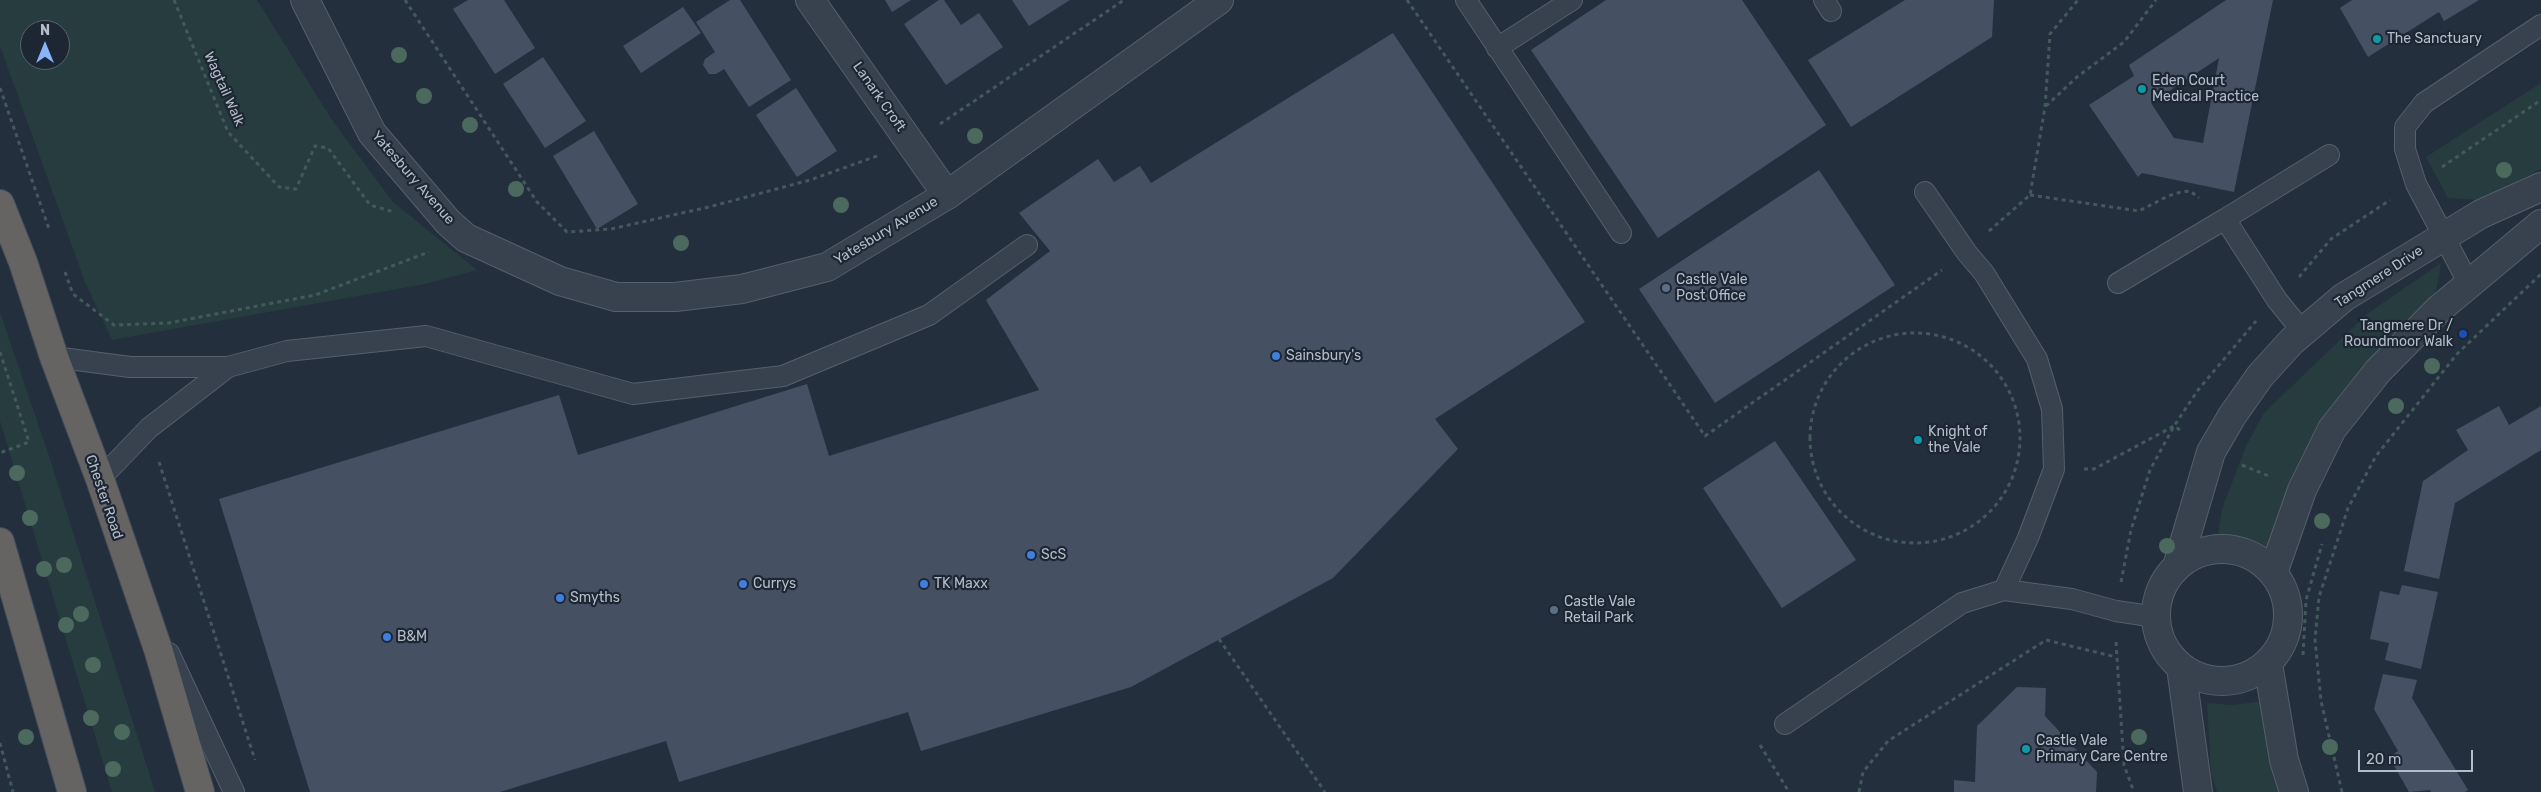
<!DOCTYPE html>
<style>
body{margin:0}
#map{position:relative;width:2541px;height:792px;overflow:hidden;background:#242f3e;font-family:Rubik,sans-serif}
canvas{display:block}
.north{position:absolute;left:20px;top:20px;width:50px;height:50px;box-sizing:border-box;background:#1d2633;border:1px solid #59626f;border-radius:50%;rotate:0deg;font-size:14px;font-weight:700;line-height:20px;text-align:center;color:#b4bcc9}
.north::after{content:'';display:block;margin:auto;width:18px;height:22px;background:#8ab4f8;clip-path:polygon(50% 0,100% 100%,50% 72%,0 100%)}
.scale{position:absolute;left:2358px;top:750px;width:115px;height:22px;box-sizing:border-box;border:2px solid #b4bcc9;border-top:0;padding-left:6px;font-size:15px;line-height:18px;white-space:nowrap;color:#b4bcc9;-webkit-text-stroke:4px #1d2633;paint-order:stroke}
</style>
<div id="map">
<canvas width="2541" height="792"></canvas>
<div class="north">N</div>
<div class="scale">20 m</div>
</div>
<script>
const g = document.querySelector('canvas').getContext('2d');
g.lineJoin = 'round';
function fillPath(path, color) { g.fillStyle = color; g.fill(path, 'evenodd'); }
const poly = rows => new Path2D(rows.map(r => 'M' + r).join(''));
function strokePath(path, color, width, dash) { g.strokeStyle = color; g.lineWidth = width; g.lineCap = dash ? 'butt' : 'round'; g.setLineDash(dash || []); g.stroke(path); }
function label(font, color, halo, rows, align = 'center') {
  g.font = font + ' Rubik,sans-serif'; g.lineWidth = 4.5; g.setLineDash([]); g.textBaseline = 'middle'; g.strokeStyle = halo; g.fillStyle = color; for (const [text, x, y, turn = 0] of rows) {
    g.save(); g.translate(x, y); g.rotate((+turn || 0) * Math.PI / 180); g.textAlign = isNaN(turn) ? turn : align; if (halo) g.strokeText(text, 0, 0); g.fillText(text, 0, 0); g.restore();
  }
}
const green = poly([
 [0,0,257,0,332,120,393,202,477,270,425,284,112,340,85,282,0,46],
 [30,30,60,30,60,60,30,60],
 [2541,83,2541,169,2480,200,2448,198,2426,157],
 [2441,263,2435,297,2360,369,2311,444,2269,552,2235,537,2218,535,2222,509,2246,446,2264,413,2367,314],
 [0,312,49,456,155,792,112,792,0,421],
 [2265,701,2284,792,2217,792,2211,773,2207,703,2232,705]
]);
const building = poly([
 [468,0,504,0,535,48,495,74,453,9],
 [730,0,740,0,791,80,749,107,724,69,716,74,709,74,703,65,705,59,715,52,696,22],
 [885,0,911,0,892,12],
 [939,0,944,0,961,25,979,13,1003,47,946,85,904,24],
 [1012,0,1070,0,1029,26],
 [1606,0,1742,0,1826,125,1658,238,1531,50],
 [1905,0,1994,0,1992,37,1851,127,1808,60],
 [2226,0,2273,0,2234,192,2142,173,2138,177,2089,105,2134,76,2129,65],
 [2219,58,2203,143,2174,138,2151,103],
 [2352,0,2479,0,2444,21,2439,12,2368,57,2340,8],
 [683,7,701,33,641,73,623,46],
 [1393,33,1585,322,1435,419,1458,449,1333,578,1131,687,921,751,908,712,679,782,666,741,500,792,310,792,219,499,559,395,578,455,807,384,829,456,1039,390,986,300,1050,251,1019,213,1098,159,1114,182,1140,166,1151,183],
 [543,57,586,121,545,148,503,84],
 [796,88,837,151,797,177,756,115],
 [594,131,638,204,597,229,553,156],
 [1819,170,1895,285,1715,403,1639,289],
 [2499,406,2509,425,2541,406,2541,450,2455,503,2439,579,2404,571,2423,481,2468,450,2456,430],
 [1775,441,1856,560,1782,608,1703,488],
 [2402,585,2438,592,2421,669,2385,660,2389,643,2370,639,2380,591,2399,595],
 [2383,674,2417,680,2412,698,2468,790,2465,792,2431,792,2430,790,2409,792,2389,757,2398,751,2374,709],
 [2017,687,2046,688,2045,716,2097,772,2096,792,1954,792,1954,780,1975,782,1977,726]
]);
const path = poly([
 [174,0,228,132,279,187,296,189,315,146,328,148,370,205,394,212],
 [405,0,537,202,567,232,611,229,709,207,810,180,877,156],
 [1407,0,1705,436,1942,270],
 [0,88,49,229],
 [2046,106,2077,77,2124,42,2156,0],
 [940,124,1124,0],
 [2442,167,2541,100],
 [2030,195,2139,211,2168,196,2181,192,2190,191,2199,198],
 [1989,231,2030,195,2045,107,2050,34,2078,0],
 [65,272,73,294,114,325,169,323,315,295,429,252],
 [2299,277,2331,239,2390,200],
 '1810 438a105 105 0 1 1 210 0a105 105 0 1 1-210 0Z',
 [0,352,29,442,0,453],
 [159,462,255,760],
 [2242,465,2271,477],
 [2084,469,2094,469,2174,426,2183,432],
 [2121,582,2131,530,2150,470,2174,426,2198,390,2256,321],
 [1219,639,1325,792],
 [2116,642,2124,765,2134,792],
 [2303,655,2306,600,2322,544],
 [0,743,13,792],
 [1760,745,1789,792],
 [1859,792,1863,772,1888,741,2046,640,2116,657],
 [2342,792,2321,701,2315,640,2319,597,2348,508,2376,456,2457,354,2541,274]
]);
const service = poly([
 [1466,0,1621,233],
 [1824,0,1831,11],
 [1497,48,1572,0],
 [1925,192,1967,253,1984,273,2037,359,2052,409,2054,469,2028,538,2004,590],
 [2225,219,2329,155],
 [2118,283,2225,219,2277,300,2302,331],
 [2469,284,2416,184,2405,149,2405,127,2424,103,2541,25],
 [54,357,130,367,228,367,287,351,426,336,633,394,783,376,929,315,1027,245],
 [100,479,149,428,228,367],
 [169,653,234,792],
 [1785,724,1962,603,2004,590,2072,599,2116,611,2156,617]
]);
const minor = poly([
 [810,0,947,195]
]);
const tertiary = poly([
 [305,0,372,133,448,222,466,238,560,281,616,297,675,297,742,289,827,267,947,195,1219,0],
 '2156 615a66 66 0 1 1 132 0a66 66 0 1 1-132 0Z',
 [2177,567,2211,452,2232,416,2260,376,2292,341,2344,297,2481,214,2541,187],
 [2273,573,2302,490,2332,429,2378,371,2438,310,2541,224],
 [2268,664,2284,760,2294,792],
 [2181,667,2198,792]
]);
const trunk = poly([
 [0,204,23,262,54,357,100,479,159,652,200,792],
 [0,542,72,792]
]);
const trees = [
 [399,55],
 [424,96],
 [470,125],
 [975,136],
 [2504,170],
 [516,189],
 [841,205],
 [681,243],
 [2432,366],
 [2396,406],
 [17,473],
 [30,518],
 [2322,521],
 [2167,546],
 [64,565],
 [44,569],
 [81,614],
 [66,625],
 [93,665],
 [91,718],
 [122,732],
 [26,737],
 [2139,737],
 [2330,747],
 [113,769]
];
const markers = [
 [2377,39,5,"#0f9aa8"],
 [2142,89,5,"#0f9aa8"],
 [1666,288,5,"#5c6f8a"],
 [2463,334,5,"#1a4fb4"],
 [1276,356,5,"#3f7fe0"],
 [1918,440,5,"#0f9aa8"],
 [1031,555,5,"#3f7fe0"],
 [743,584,5,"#3f7fe0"],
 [924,584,5,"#3f7fe0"],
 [560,598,5,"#3f7fe0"],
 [1554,610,5,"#5c6f8a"],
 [387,637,5,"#3f7fe0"],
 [2026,749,5,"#0f9aa8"]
];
const poiNames = [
 ["The Sanctuary",2387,39],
 ["Eden Court",2152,81],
 ["Medical Practice",2152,97],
 ["Castle Vale",1676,280],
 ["Post Office",1676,296],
 ["Tangmere Dr /",2453,326,"right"],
 ["Roundmoor Walk",2453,342,"right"],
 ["Sainsbury's",1286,356],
 ["Knight of",1928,432],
 ["the Vale",1928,448],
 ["ScS",1041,555],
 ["Currys",753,584],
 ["TK Maxx",934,584],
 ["Smyths",570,598],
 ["Castle Vale",1564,602],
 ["Retail Park",1564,618],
 ["B&M",397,637],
 ["Castle Vale",2036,741],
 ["Primary Care Centre",2036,757]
];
const streetNames = [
 ["Wagtail Walk",224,89,66],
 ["Lanark Croft",879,97,55],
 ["Yatesbury Avenue",413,178,49],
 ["Yatesbury Avenue",886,231,-31],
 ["Tangmere Drive",2379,277,-33],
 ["Chester Road",104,497,71]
];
fillPath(green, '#263c3f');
fillPath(building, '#455162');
strokePath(service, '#565f6c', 22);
strokePath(minor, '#565f6c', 30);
strokePath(tertiary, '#565f6c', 30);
strokePath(trunk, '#434c59', 30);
strokePath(path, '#44595c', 3, [4, 4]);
strokePath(service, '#38414e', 20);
strokePath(minor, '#38414e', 28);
strokePath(tertiary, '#38414e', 28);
strokePath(trunk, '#656462', 28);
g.fillStyle = '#4b6a5d';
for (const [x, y] of trees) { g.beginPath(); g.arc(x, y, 8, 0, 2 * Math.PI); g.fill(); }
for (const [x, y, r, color] of markers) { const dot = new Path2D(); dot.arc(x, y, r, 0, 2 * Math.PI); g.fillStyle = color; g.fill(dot); strokePath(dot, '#1d2633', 2); }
label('14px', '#b4bcc9', '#1d2633', poiNames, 'left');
label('14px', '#b4bcc9', '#1d2633', streetNames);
</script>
